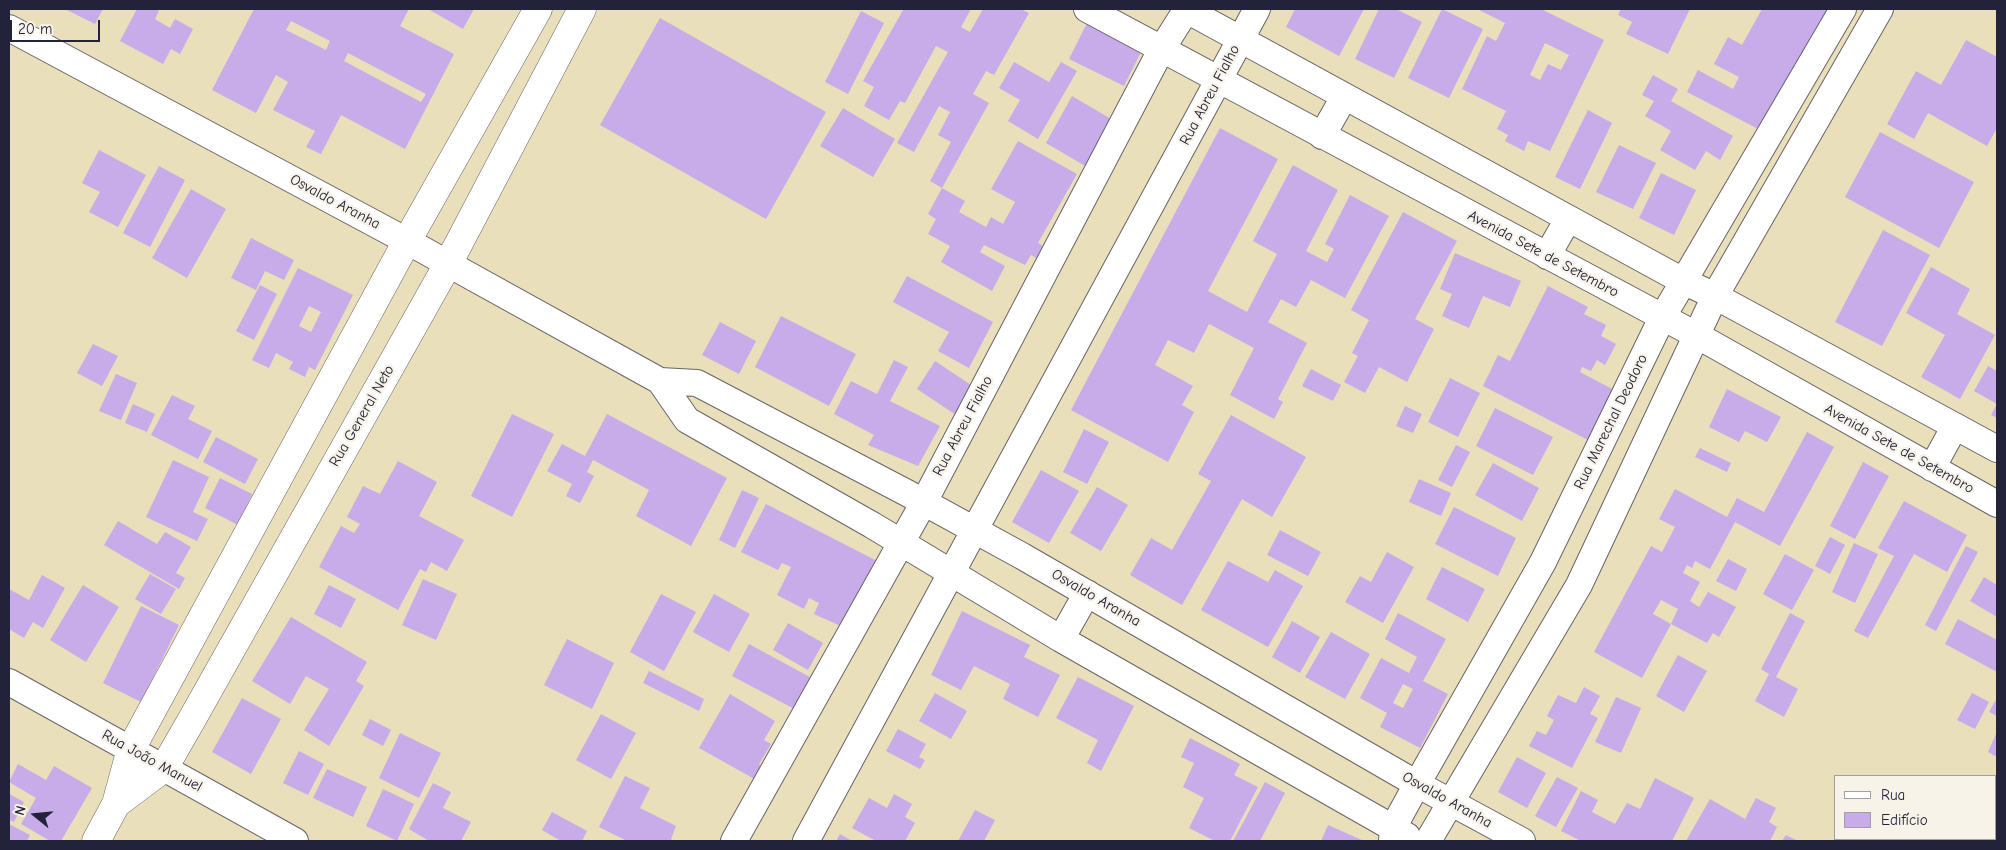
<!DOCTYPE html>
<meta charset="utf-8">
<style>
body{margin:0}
#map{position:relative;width:2006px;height:850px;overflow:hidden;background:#e9dfba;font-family:"Comic Neue",sans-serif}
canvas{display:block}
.frame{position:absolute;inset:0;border:10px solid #22223b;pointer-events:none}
.legend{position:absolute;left:1834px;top:775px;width:162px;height:65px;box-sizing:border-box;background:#f7f3e8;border:1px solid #a29fa3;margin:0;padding:6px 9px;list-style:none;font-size:15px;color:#22223b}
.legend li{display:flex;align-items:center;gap:10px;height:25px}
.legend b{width:25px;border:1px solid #a29fa3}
.north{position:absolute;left:10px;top:790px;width:50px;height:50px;-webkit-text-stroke:4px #f7f3e8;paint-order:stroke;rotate:287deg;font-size:14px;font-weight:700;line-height:20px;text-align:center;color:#22223b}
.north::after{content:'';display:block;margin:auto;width:18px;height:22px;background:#22223b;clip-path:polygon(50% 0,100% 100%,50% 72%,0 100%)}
.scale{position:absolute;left:10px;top:20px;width:90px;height:22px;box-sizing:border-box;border:2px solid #22223b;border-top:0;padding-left:6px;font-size:15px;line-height:18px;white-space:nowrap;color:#22223b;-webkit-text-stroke:4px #f7f3e8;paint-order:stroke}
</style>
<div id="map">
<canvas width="2006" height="850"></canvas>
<div class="frame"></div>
<ul class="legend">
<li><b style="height:6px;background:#fff"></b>Rua</li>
<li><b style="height:14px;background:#c7ace9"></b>Edifício</li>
</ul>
<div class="north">N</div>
<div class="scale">20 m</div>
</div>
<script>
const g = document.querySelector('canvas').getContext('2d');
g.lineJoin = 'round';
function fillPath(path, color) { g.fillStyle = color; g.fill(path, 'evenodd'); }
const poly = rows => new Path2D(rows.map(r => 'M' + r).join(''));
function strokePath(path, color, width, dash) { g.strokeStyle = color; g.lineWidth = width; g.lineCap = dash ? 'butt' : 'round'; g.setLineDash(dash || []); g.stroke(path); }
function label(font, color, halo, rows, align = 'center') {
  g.font = font + ' "Comic Neue",sans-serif'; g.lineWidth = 4.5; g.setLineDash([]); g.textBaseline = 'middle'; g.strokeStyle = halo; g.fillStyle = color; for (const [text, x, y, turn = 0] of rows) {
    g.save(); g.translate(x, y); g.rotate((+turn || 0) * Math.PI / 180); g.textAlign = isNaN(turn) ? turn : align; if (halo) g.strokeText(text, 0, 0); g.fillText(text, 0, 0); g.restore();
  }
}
const building = poly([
 [65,9,103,9,95,24],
 [137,9,155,9,159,11,155,19,170,28,175,19,193,29,180,54,171,49,163,64,120,41],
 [254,9,409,9,400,26,454,54,405,149,341,115,321,154,306,147,315,131,273,110,288,82,276,75,256,113,212,90],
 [291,21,330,41,326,50,286,30],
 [348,53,426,94,421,102,344,61],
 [428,9,474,9,463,29],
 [900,9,971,9,961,27,970,32,983,9,1021,9,1029,13,994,75,986,71,973,94,989,103,942,188,930,181,951,142,938,135,950,112,939,106,914,152,897,143,948,52,936,46,905,103,900,101,889,120,864,106,874,87,863,81,903,10],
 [1295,9,1364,9,1339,56,1286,27],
 [1379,9,1396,9,1422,22,1394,78,1355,59],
 [1442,9,1483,29,1449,98,1408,78],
 [1477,9,1541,9,1604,40,1550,151,1528,141,1524,151,1505,141,1508,135,1497,129,1506,111,1462,89,1487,36,1496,41,1505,23],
 [1545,43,1569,55,1561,70,1548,64,1540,80,1530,75],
 [1621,9,1690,9,1668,54,1626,34,1632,22,1618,15],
 [1762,9,1828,9,1764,132,1687,92,1698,70,1733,89,1739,77,1714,64,1728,37,1742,45],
 [861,11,884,23,848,94,825,82],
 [660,18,826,112,766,219,600,125],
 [1087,23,1142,50,1124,86,1069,59],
 [1966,40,1997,57,1997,128,1987,146,1928,113,1914,139,1887,124,1916,71,1941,85],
 [1014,62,1049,82,1061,62,1077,71,1038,139,1008,121,1020,100,999,88],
 [1653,75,1678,89,1671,101,1733,136,1720,160,1706,151,1695,170,1660,150,1671,131,1645,116,1654,101,1642,95],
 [1072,96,1118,123,1092,170,1046,143],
 [843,108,895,139,873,177,820,146],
 [1588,110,1612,123,1580,189,1555,177],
 [1220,128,1278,159,1208,291,1247,312,1277,254,1253,241,1293,165,1338,190,1306,251,1327,262,1334,249,1325,244,1350,195,1389,216,1345,298,1311,280,1296,307,1281,299,1268,322,1307,343,1278,399,1283,402,1274,419,1230,395,1254,348,1209,324,1194,353,1168,340,1155,365,1193,386,1182,405,1194,412,1168,462,1071,410],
 [1880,132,1974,182,1939,248,1845,197],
 [1018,141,1077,174,1038,243,1043,246,1036,258,1031,255,1025,265,984,245,980,252,1005,266,992,291,941,262,950,246,928,234,936,219,928,214,942,188,965,201,959,212,986,227,991,217,1003,224,1015,202,991,189],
 [1619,145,1656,163,1633,209,1596,192],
 [99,150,146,175,118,227,89,212,100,192,82,183],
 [159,166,185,180,150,247,123,233],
 [1661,173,1696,190,1674,235,1639,218],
 [191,189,226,209,187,278,152,258],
 [1403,212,1457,241,1415,319,1434,329,1407,382,1379,367,1365,393,1344,382,1358,356,1352,353,1369,320,1351,310],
 [1883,230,1930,255,1882,346,1835,322],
 [251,238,294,260,284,280,265,271,256,290,231,278],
 [1455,253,1521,281,1510,307,1483,296,1469,328,1442,316,1452,294,1440,289],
 [1931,267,1970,289,1957,314,1995,335,1960,399,1921,377,1945,335,1906,313],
 [298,268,353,295,315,370,309,367,305,377,289,369,293,362,276,353,269,368,252,360],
 [309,306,321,312,311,332,299,326],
 [907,276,993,322,969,368,938,351,949,332,893,302],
 [260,285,277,294,254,340,236,331],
 [1548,286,1588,307,1584,314,1606,325,1601,336,1616,344,1605,365,1597,360,1591,371,1582,367,1580,372,1614,390,1588,440,1483,386,1498,355,1510,361],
 [781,316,856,354,829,406,755,367],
 [720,322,756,341,739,374,702,355],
 [93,344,118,356,102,386,77,373],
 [894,360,908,367,890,401,940,426,918,466,868,445,874,435,834,414,851,381,877,394],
 [935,361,974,387,956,415,917,389],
 [1988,366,1997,371,1997,418,1991,415,1997,404,1974,391],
 [1311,369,1341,385,1333,401,1302,386],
 [116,374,137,383,121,420,99,411],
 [1450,378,1480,393,1458,437,1428,422],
 [1727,389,1781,417,1767,442,1745,431,1739,442,1709,427],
 [172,395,195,406,188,419,212,431,198,459,151,435],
 [133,404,155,414,147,432,125,423],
 [1405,406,1422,414,1413,433,1396,426],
 [1495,408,1553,437,1533,475,1476,446],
 [512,414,554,434,512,517,471,496],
 [607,414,727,478,691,546,636,516,649,490,593,460,587,472,594,476,580,503,566,496,572,484,547,471,562,444,585,456],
 [1231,415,1306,457,1272,517,1242,499,1182,605,1130,575,1151,538,1172,550,1211,481,1198,474],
 [1084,429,1109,442,1087,484,1063,472],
 [1807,432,1834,447,1780,546,1735,522,1710,569,1695,561,1692,568,1687,565,1683,573,1700,582,1690,601,1699,607,1708,592,1736,607,1719,637,1713,633,1707,643,1671,624,1678,609,1661,600,1653,614,1671,624,1642,678,1594,652,1651,546,1662,552,1675,527,1659,519,1675,489,1727,517,1737,498,1764,512],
 [216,437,258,459,245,484,203,462],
 [1456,445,1470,452,1452,487,1438,480],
 [1700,448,1731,463,1727,472,1695,457],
 [173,460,209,477,193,512,208,519,197,541,146,517],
 [398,461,437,482,419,516,464,540,447,571,431,562,426,572,420,569,398,610,319,567,341,526,354,533,360,524,347,517,363,486,380,494],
 [1863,462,1889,476,1855,539,1830,526],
 [1493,463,1539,488,1522,521,1475,495],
 [1041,470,1079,491,1049,543,1012,522],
 [220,478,252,494,238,525,205,508],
 [1419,479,1451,493,1441,516,1409,502],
 [1097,487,1128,505,1101,551,1070,533],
 [742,490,759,498,735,548,719,540],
 [1904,501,1967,535,1947,572,1914,554,1868,638,1854,631,1894,556,1878,548],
 [766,504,881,563,845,628,814,614,819,603,809,598,804,609,777,595,791,567,782,563,778,570,741,552],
 [1454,507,1516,538,1498,576,1435,544],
 [118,521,157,544,165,532,191,547,176,573,185,578,179,589,104,545],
 [1280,530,1321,552,1308,576,1267,555],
 [1830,537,1845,545,1830,574,1815,566],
 [1854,543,1878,554,1855,603,1832,592],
 [1966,546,1978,552,1936,631,1925,625],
 [1387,552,1414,567,1383,623,1345,602,1360,576,1371,582],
 [1785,554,1814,570,1792,610,1763,594],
 [1728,559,1747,569,1736,591,1716,581],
 [1228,561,1268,582,1275,570,1303,586,1268,647,1201,610],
 [1442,567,1485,589,1468,622,1426,599],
 [150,574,176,589,161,614,135,599],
 [42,575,65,588,43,628,33,622,24,638,9,629,9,589,29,600],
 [1984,577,1997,585,1997,617,1970,601],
 [423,579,457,594,436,640,402,625],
 [83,585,119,607,86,662,50,640],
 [329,585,356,599,341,628,314,614],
 [661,594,696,612,664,671,630,652],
 [714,594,750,614,729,652,693,632],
 [141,606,179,625,141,702,103,683],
 [962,611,1030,645,1024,657,1060,675,1038,717,1003,699,1010,684,974,666,961,690,931,675],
 [1398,613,1446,639,1423,681,1448,694,1420,748,1380,727,1387,713,1360,698,1381,658,1409,673,1417,657,1385,639],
 [1403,684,1413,689,1403,708,1393,703],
 [1790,613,1805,621,1776,677,1798,689,1784,717,1755,701,1769,674,1761,669],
 [291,617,367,662,356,681,364,686,329,746,304,730,329,689,306,676,290,704,252,681],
 [1958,619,1997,640,1997,672,1945,644],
 [1292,621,1320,637,1300,673,1272,657],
 [788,623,823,643,808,670,773,650],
 [1331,632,1370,654,1345,699,1305,677],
 [567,639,614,663,592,709,544,685],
 [749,644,819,682,802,713,732,676],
 [1678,655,1707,671,1684,712,1656,696],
 [649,671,704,699,699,711,643,683],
 [1078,677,1134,706,1101,771,1087,763,1098,740,1056,718],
 [1584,687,1600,696,1590,714,1598,718,1572,768,1529,746,1537,731,1546,735,1554,720,1547,716,1558,695,1576,703],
 [935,693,967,711,951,739,919,721],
 [1972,693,1989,702,1975,729,1957,720],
 [730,694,775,721,764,740,771,744,759,764,767,769,758,781,699,748],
 [1616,697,1641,708,1621,753,1595,742],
 [242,698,281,719,251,774,212,752],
 [1995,701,1997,702,1997,716,1989,712],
 [601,714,636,733,611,779,576,760],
 [370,719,391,730,383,746,362,735],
 [898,729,926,744,919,757,925,760,920,769,886,751],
 [1997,732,1997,757,1988,752],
 [400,733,441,753,419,798,379,778],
 [1190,738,1240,764,1234,775,1258,787,1230,841,1215,841,1189,828,1204,798,1183,787,1194,763,1181,757],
 [299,751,324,764,308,795,283,783],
 [1517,757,1546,773,1527,808,1498,792],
 [18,764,46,780,54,766,92,788,61,841,50,841,21,824,36,798,9,782],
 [327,769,367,787,353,817,313,798],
 [625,776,650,788,640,808,676,826,671,839,675,841,627,841,599,827],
 [1557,777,1578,788,1556,827,1535,816],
 [1655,778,1694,798,1672,841,1581,841,1561,831,1581,791,1598,800,1592,812,1615,824,1627,803,1640,809],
 [1265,782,1285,793,1260,841,1233,841],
 [433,783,451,792,443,808,471,822,461,841,429,841,409,829],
 [1995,785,1997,787,1997,815,1995,813],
 [383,789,414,804,397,841,366,826],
 [9,794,24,802,14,822,9,820],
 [894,794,912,804,905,817,915,823,905,841,876,841,852,828,869,798,887,808],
 [1756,798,1776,808,1769,822,1777,827,1770,841,1686,841,1710,799,1745,819],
 [975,810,995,820,984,841,958,841],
 [552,812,587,831,582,841,561,841,542,830],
 [9,824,30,835,27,841,9,841],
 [1328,825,1364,841,1321,841],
 [1995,830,1997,831,1997,841,1956,841,1951,839,1995,839],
 [840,834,852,841,836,841],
 [1786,835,1798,841,1782,841],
 [1858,839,1884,839,1883,841,1857,841]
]);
const minor = poly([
 [1087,9,1698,336,1997,504],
 [1185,9,1683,281,1715,296,1997,449],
 [9,28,407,241,660,381,697,383,907,493,1022,556,1417,784,1522,841],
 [1322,136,1344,97],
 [1547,256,1568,219],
 [660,381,687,420,872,525,1061,639,1407,836],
 [1932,468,1955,426],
 [1061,639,1087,593],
 [9,682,295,841],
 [734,841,924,502,1161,50,1187,9],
 [806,841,1257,9],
 [1392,841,1393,828,1417,784,1543,562,1662,318,1843,9],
 [1428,841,1579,585,1715,296,1880,9]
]);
const tertiary = poly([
 [116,804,164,768,191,721,448,264,582,9],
 [96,841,116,804,131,749,407,241,538,9]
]);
const streetNames = [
 ["Rua Abreu Fialho",1210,95,-62],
 ["Osvaldo Aranha",335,202,28],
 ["Avenida Sete de Setembro",1543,254,28],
 ["Rua General Neto",362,416,-60],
 ["Rua Marechal Deodoro",1611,422,-64],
 ["Rua Abreu Fialho",963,426,-62],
 ["Avenida Sete de Setembro",1899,449,29],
 ["Osvaldo Aranha",1096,598,30],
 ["Rua João Manuel",152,761,29],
 ["Osvaldo Aranha",1447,800,29]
];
fillPath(building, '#c7ace9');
strokePath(minor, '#686467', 28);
strokePath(tertiary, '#686467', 29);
strokePath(minor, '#fff', 26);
strokePath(tertiary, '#fff', 28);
label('15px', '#22223b', '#f7f3e8', streetNames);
</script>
